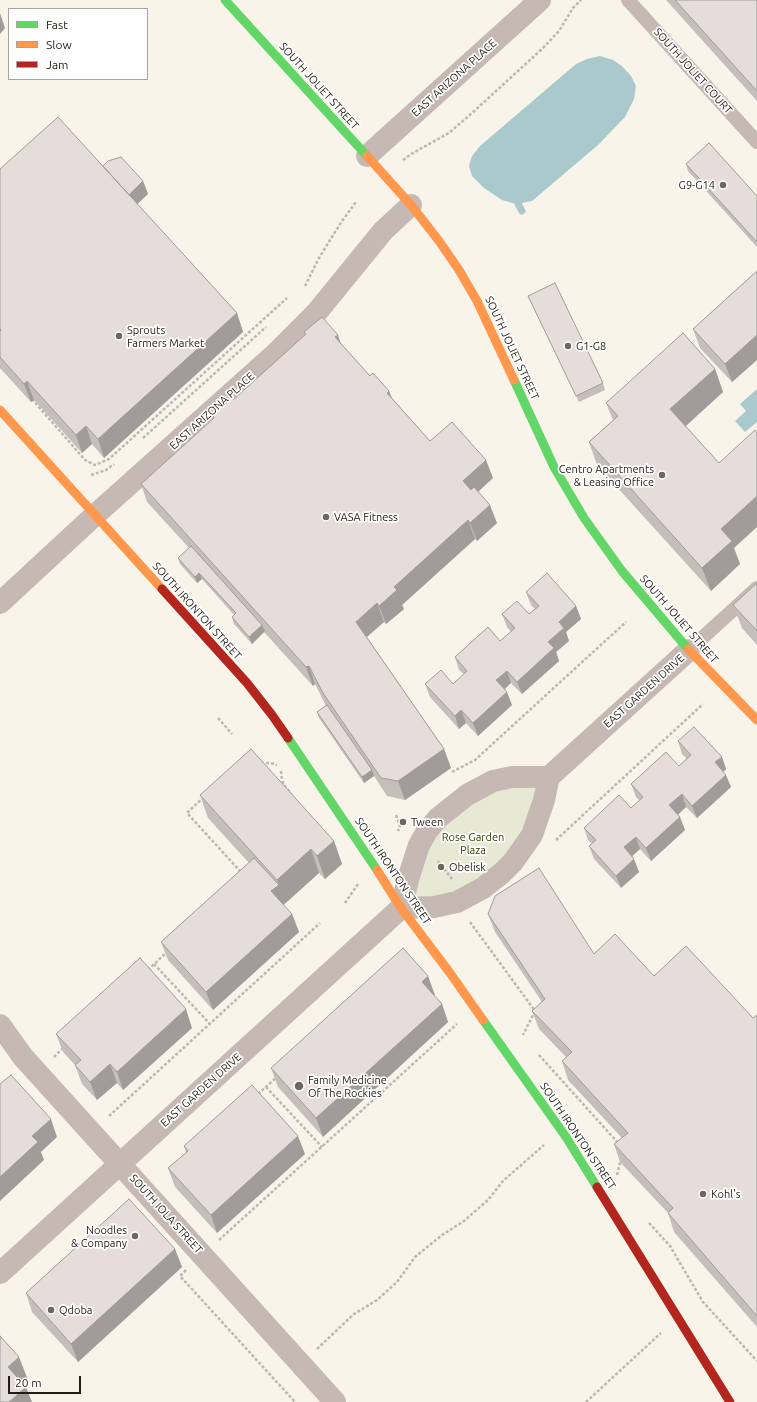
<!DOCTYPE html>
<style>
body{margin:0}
#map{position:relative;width:757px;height:1402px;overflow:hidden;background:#f9f4ea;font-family:Ubuntu,sans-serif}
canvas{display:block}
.legend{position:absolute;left:8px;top:8px;width:140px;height:72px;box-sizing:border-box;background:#fff;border:1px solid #a6a4a0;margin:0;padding:5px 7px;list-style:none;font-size:12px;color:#211c12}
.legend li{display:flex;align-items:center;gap:8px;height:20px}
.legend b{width:20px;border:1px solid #a6a4a0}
.scale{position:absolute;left:8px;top:1376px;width:73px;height:18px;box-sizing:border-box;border:2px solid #211c12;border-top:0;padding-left:5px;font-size:12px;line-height:14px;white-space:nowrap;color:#211c12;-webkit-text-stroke:3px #fff;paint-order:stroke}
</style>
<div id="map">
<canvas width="757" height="1402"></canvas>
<ul class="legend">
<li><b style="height:5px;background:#63d668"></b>Fast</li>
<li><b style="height:5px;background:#ff974d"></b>Slow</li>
<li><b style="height:5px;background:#b3261e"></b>Jam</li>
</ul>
<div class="scale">20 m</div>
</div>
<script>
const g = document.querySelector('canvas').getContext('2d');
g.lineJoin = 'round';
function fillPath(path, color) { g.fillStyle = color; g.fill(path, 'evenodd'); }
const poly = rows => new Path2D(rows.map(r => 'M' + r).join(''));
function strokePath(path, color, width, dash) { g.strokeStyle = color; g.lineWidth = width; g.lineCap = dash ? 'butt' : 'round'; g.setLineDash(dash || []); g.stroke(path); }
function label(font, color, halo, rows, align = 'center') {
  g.font = font + ' Ubuntu,sans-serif'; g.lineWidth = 3.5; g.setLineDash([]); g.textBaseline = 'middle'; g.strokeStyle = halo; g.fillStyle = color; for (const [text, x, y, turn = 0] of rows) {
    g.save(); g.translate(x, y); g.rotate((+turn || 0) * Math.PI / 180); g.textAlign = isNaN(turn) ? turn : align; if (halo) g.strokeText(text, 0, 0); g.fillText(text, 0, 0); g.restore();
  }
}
const green = poly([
 [528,776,544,800,493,880,401,908,438,818]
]);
const water = poly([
 [600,56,613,60,622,66,631,76,636,86,634,99,625,117,598,145,532,201,516,204,502,200,484,188,472,176,469,166,472,156,480,146,576,64,587,59],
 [757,389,757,422,745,432,735,421,746,411,740,404]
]);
const stream = poly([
 [514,196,522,211]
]);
const path = poly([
 [403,160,411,154,449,133,472,113,542,49,559,31,573,8,581,0],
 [305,286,319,258,330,240,342,221,356,202],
 [32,399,85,460,95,465,109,459,287,298],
 [143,438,266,327],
 [91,475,106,470,114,464],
 [218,718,232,734],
 [261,763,271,763,277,765],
 [281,771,282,780,284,785,292,795],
 [452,772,475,760,626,622],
 [204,797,187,813,241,872],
 [396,815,400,826,398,831],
 [556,840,703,704],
 [438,861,452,879],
 [345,903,358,884],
 [470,922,535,1011,523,1035],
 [154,964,210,1024],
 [148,970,168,951],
 [539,1055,619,1144],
 [54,1057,63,1048],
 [266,1087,322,1147],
 [258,1094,277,1077],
 [109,1116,320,923],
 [617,1175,621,1159],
 [649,1223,670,1246,703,1302,757,1361],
 [219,1240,457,1024],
 [186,1270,180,1276,295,1402],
 [317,1349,354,1314,377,1300,397,1282,415,1257,442,1235,464,1221,488,1200,503,1181,544,1145],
 [586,1402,661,1333]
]);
const lane = poly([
 [628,0,757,142],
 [689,650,757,588]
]);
const street = poly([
 [367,156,540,0],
 [0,603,95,515,274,355,317,312,383,231,411,205],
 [401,908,434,907,457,902,483,888,502,873,513,862,532,835,544,800,549,777,689,650],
 [0,1025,23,1057,335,1402],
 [0,1273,401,908,409,876,419,845,427,831,438,818,467,795,493,781,512,777,549,777]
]);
const fast = poly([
 [225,0,367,156],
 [514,380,554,467,584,518,622,571,688,649],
 [288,738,377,870],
 [483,1020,566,1137,597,1187]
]);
const slow = poly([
 [367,156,411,205,439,241,459,270,477,301,514,380],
 [0,410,162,589],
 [688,649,757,720],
 [377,870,401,908,450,973,483,1020]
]);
const jam = poly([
 [162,589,247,683,272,715,288,738],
 [597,1187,730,1402]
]);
const wall = poly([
 [666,0,757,0,757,101],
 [686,164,757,196,757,247,688,171],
 [103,166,143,181,148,194,137,204,237,313,243,332,104,458,92,444,82,453,34,400,31,402,0,368,0,169],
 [757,271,757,360,732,382,700,348,693,329],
 [528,296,603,383,605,390,579,402,531,302],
 [304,332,340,343,370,376,389,391,392,398,430,441,493,478,478,492,497,523,477,541,475,539,402,605,404,609,386,624,384,622,367,637,444,749,451,768,405,800,387,796,374,776,364,783,319,718,317,712,326,706,315,684,313,686,264,632,252,644,234,624,232,617,234,615,202,579,197,583,180,564,178,558,189,548,147,502,141,484,214,418,213,415,233,400,305,335],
 [715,369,723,392,686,426,740,564,711,591,597,465,589,442,613,420,606,403],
 [757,583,757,645,742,628,733,605],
 [526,592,576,606,581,619,566,632,569,641,556,652,559,661,522,694,511,683,505,689,512,705,478,736,466,723,459,729,430,697,425,684,453,684,464,674,459,670,455,657,500,641,511,632,507,627,502,614,529,614,535,609,531,605],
 [678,741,722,757,726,769,723,772,731,787,697,818,686,807,678,815,685,830,651,861,640,849,632,856,639,872,621,888,594,859,589,846,592,844,588,840,584,828,631,808,640,801,636,797,631,784,679,766,687,759,682,754],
 [200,795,334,841,342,864,325,879,319,873,283,905,292,914,299,932,213,1010,168,960,161,942,249,863,208,818],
 [488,914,654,976,753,1018,757,1015,757,1327,674,1232,668,1213,620,1162,614,1144,622,1138,568,1080,562,1061,566,1057,539,1029,532,1011,542,1002,495,932],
 [435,995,434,996,442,1004,448,1022,323,1137,278,1087,271,1068],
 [192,1028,123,1090,117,1083,97,1100,82,1084,75,1065,63,1052,56,1034],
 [184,1146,305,1154,217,1233,175,1187,168,1168,186,1153],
 [175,1249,182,1267,78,1362,32,1312,26,1293]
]);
const shadedWall = poly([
 [0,13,5,28,0,34],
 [143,181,148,194,132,209,127,196],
 [237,313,243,332,104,458,98,439],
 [338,335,344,353,335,337],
 [757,335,757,360,732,382,725,364],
 [715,369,723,392,679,432,670,409],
 [27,381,34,400,31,402,24,384],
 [389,391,396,410,387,393],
 [86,426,92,444,82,453,76,435],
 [486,460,493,478,470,499,463,481],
 [757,496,757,527,734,548,740,564,711,591,702,568,721,529],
 [490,505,497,523,477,541,470,523],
 [468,520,475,539,402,605,404,609,386,624,379,606,394,587],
 [199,573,202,579,197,583,195,577],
 [377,603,384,622,363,640,356,622],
 [576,606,581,619,566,632,569,641,556,652,559,661,522,694,517,682,548,642,559,622],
 [262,625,265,631,252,644,249,637],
 [309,666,315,684,313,686,306,667],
 [507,671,511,683,501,692,496,680],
 [507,692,512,705,478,736,473,723],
 [461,710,466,723,459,729,455,716],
 [444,749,451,768,405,800,398,781],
 [722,757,726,769,720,775,715,762],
 [372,770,374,776,364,783,362,777],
 [726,775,731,787,697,818,692,806],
 [682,794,686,807,674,818,669,805],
 [680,817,685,830,651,861,646,848],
 [636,837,640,849,628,860,624,847],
 [334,841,342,864,325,879,317,856],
 [311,849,319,873,278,910,271,891,279,885,277,880],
 [634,859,639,872,621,888,616,876],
 [292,914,299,932,213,1010,206,992],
 [428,976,435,995,428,1001,422,982],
 [442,1004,448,1022,323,1137,316,1118],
 [186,1009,192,1028,123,1090,117,1072],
 [110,1064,117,1083,97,1100,90,1082],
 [51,1119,57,1137,41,1152,44,1160,0,1201,0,1177,32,1136],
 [298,1136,305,1154,217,1233,211,1215],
 [175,1249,182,1267,78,1362,71,1344],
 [19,1357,28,1380,16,1390,8,1367],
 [26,1387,32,1402,9,1402]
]);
const building = poly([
 [675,0,757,0,757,91,675,0],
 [58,117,237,313,98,439,86,426,76,435,27,381,24,384,0,357,0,331,1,330,0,329,0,169,58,117],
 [709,143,757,196,757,240,756,241,686,164,709,143],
 [121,157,143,181,129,195,103,166,108,161,121,157],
 [757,271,757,335,725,364,693,329,757,271],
 [555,283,603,383,576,396,528,296,555,283],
 [322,317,338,335,335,337,370,376,373,373,389,391,387,393,430,441,452,422,486,460,463,481,471,490,474,487,490,505,470,523,468,520,394,587,397,590,379,606,377,603,356,622,444,749,398,781,381,778,323,693,309,666,306,667,141,484,214,418,213,415,231,398,233,400,306,334,304,332,322,317],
 [683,333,715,369,670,409,719,463,755,430,757,433,757,496,721,529,732,541,702,568,589,442,618,416,606,403,683,333],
 [191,546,262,625,249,637,232,617,236,613,199,573,195,577,178,558,191,546],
 [547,573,576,606,559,622,564,628,548,642,554,648,517,682,507,671,496,680,507,692,473,723,461,710,455,716,425,684,441,670,453,684,467,671,455,657,488,627,500,641,515,628,502,614,517,601,529,614,539,606,526,592,547,573],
 [757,583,757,631,733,605,757,583],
 [327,705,372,770,362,777,317,712,327,705],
 [694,727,722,757,715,762,726,775,692,806,682,794,669,805,680,817,646,848,636,837,624,847,634,859,616,876,589,846,596,840,584,828,619,795,631,808,643,797,631,784,666,752,679,766,691,755,678,741,694,727],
 [251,749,334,841,317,856,311,849,277,880,200,795,251,749],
 [254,858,279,885,271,891,292,914,206,992,161,942,254,858],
 [539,868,594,954,615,934,654,976,686,946,753,1018,757,1015,757,1316,668,1213,673,1208,614,1144,628,1133,562,1061,572,1052,532,1011,545,999,488,914,495,896,539,868],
 [403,948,428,976,422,982,442,1004,316,1118,271,1068,403,948],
 [140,958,186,1009,117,1072,110,1064,90,1082,75,1065,81,1060,56,1034,140,958],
 [11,1075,51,1119,32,1136,38,1142,0,1177,0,1084,11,1075],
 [252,1085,298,1136,211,1215,168,1168,188,1151,184,1146,252,1085],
 [129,1199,175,1249,71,1344,26,1293,129,1199],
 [0,1336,19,1357,8,1367,26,1387,9,1402,0,1402,0,1336]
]);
const markers = [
 [723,185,4,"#6d685e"],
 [119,336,4,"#6d685e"],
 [568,346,4,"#6d685e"],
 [662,475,4,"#6d685e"],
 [326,517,4,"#6d685e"],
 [403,822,4,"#6d685e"],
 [441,867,4,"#6d685e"],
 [299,1086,5,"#6d685e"],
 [703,1194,4,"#6d685e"],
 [135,1236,4,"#6d685e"],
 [51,1310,4,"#6d685e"]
];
const streetNames = [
 ["SOUTH JOLIET COURT",693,71,48],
 ["EAST ARIZONA PLACE",454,78,-42],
 ["SOUTH JOLIET STREET",319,86,48],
 ["SOUTH JOLIET STREET",512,348,65],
 ["EAST ARIZONA PLACE",212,411,-42],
 ["SOUTH IRONTON STREET",197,611,48],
 ["SOUTH JOLIET STREET",679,619,49],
 ["EAST GARDEN DRIVE",644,691,-42],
 ["SOUTH IRONTON STREET",393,871,56],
 ["EAST GARDEN DRIVE",201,1090,-42],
 ["SOUTH IRONTON STREET",578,1136,56],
 ["SOUTH IOLA STREET",166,1214,48]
];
const poiNames = [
 ["G9-G14",715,185,"right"],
 ["Sprouts",127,330],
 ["Farmers Market",127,343],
 ["G1-G8",576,346],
 ["Centro Apartments",654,469,"right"],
 ["& Leasing Office",654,482,"right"],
 ["VASA Fitness",334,517],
 ["Tween",411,822],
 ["Obelisk",449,867],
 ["Family Medicine",308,1080],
 ["Of The Rockies",308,1093],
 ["Kohl's",711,1194],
 ["Noodles",127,1230,"right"],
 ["& Company",127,1243,"right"],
 ["Qdoba",59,1310]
];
const parkNames = [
 ["Rose Garden",473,837],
 ["Plaza",473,850]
];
fillPath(green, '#e7e9d5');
fillPath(water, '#a9c9cc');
strokePath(stream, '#a9c9cc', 7);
strokePath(path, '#beb7b0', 2.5, [3, 2]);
strokePath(lane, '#c6b9b4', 14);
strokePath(street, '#c6b9b4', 22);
strokePath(fast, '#63d668', 9);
strokePath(slow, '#ff974d', 9);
strokePath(jam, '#b3261e', 9);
fillPath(wall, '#c6bebb');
fillPath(shadedWall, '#a19b99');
fillPath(building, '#e6ddda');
strokePath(building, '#a19b99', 1);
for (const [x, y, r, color] of markers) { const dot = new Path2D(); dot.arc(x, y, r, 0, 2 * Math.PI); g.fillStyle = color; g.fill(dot); strokePath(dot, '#fff', 1.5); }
label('11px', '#211c12', '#fff', streetNames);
label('11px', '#211c12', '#fff', poiNames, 'left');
label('11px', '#333d00', '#fff', parkNames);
</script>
